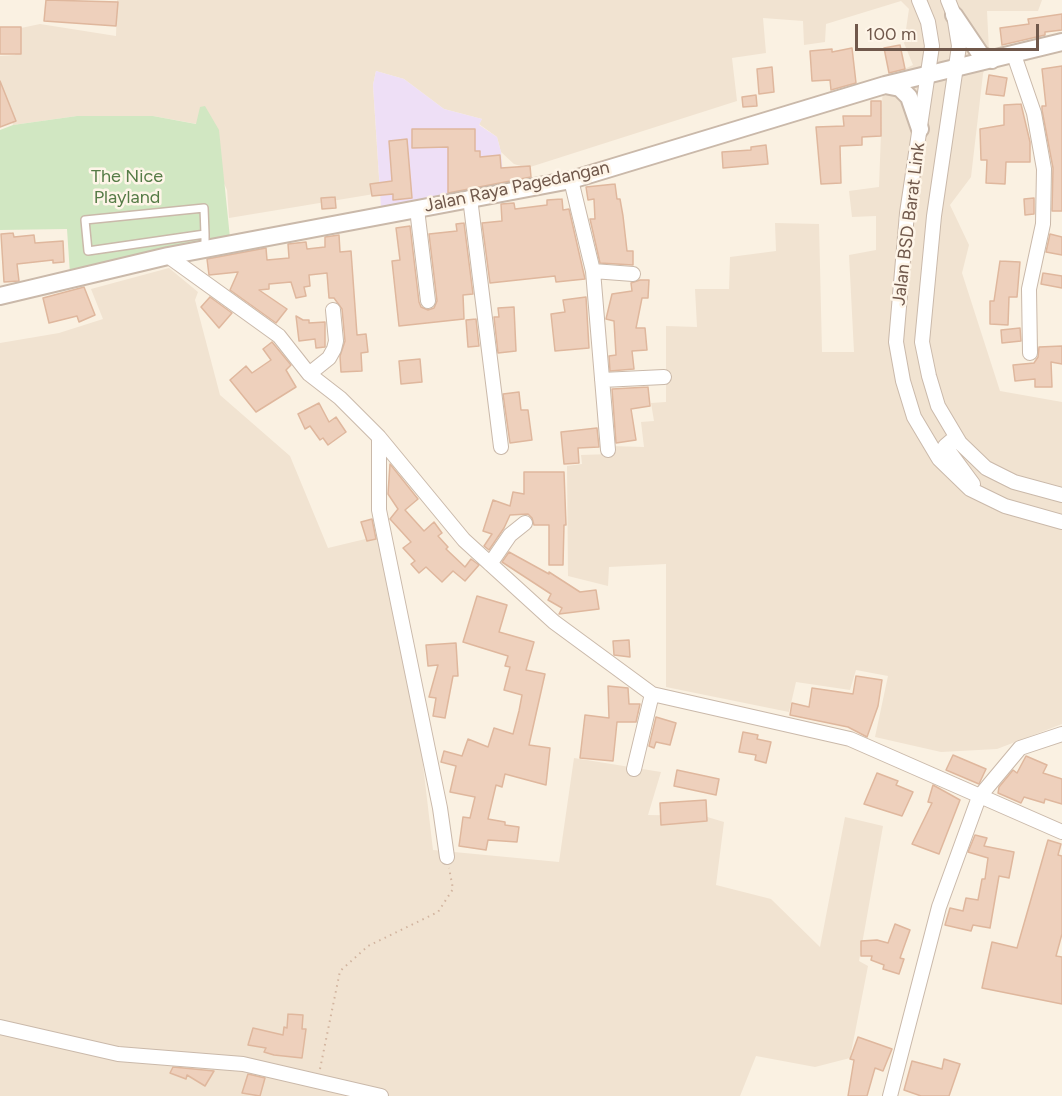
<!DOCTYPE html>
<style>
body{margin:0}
#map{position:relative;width:1062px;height:1096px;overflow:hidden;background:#faf1e2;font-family:Figtree,sans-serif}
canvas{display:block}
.scale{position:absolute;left:855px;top:24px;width:184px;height:27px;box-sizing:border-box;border:3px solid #70584b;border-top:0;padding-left:8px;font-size:18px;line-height:21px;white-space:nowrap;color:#70584b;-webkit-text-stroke:4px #fef5e8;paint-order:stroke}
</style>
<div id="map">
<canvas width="1062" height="1096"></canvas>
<div class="scale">100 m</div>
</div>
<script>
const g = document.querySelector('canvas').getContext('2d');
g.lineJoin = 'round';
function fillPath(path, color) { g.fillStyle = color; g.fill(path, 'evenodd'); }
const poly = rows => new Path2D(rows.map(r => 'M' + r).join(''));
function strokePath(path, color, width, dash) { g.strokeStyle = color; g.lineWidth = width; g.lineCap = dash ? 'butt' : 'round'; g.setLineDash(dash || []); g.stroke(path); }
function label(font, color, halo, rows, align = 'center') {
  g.font = font + ' Figtree,sans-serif'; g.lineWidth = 5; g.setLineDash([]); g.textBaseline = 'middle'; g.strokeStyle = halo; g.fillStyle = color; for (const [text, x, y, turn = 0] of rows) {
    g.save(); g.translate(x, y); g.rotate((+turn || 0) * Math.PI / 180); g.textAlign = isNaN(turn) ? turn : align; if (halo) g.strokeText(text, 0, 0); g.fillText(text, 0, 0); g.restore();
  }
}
const residential = poly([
 [117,0,1042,0,1038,11,987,11,989,51,983,74,971,177,950,205,969,245,962,273,1000,391,1062,402,1062,724,997,749,941,752,875,737,888,676,856,670,850,690,796,682,789,712,666,687,666,564,609,567,608,586,568,576,567,466,582,464,581,455,611,454,610,446,644,447,641,422,654,421,651,403,666,402,666,326,697,327,695,289,729,289,730,257,776,251,775,223,819,224,822,352,854,352,849,255,876,250,876,216,852,217,849,191,879,187,883,79,913,65,904,43,909,9,901,1,826,24,825,42,804,45,803,21,763,18,766,53,732,58,737,101,527,168,514,164,501,152,497,137,479,124,482,119,444,109,404,79,376,71,373,85,380,193,229,218,227,190,197,124,153,116,77,116,13,125,0,85,0,56,15,55,21,28,40,24,116,36],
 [169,268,198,292,195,300,220,395,290,456,328,548,382,535,405,611,433,850,559,862,574,758,661,772,648,815,704,816,724,822,716,885,771,899,820,947,845,817,883,826,859,961,868,966,850,1058,815,1067,756,1056,740,1096,0,1096,0,343,59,333,103,319,91,289]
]);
const education = poly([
 [376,71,404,79,444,109,482,119,479,125,497,137,501,152,504,185,381,207,373,85]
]);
const green = poly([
 [205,106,219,130,230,238,70,274,67,229,0,230,0,130,13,125,77,116,153,116,196,124,200,107]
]);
const building = poly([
 [46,0,118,2,116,26,44,21,46,0],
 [1062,14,1062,30,1045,32,1045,35,1002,45,1000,28,1029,24,1028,19,1062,14],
 [0,27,21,27,21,54,0,54,0,27],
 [900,45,905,69,889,73,884,48,900,45],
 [852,48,856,83,831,90,830,80,812,81,810,51,832,49,832,52,852,48],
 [1062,66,1062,211,1052,211,1053,168,1042,110,1042,106,1046,106,1042,69,1062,66],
 [772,67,774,92,759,94,757,69,772,67],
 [989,75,1007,78,1004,96,986,94,989,75],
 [0,81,16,121,0,127,0,81],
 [756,95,757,106,743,107,742,97,756,95],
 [871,101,881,101,881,136,862,137,862,145,840,146,841,183,821,184,816,127,844,126,843,116,871,116,871,101],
 [1021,104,1030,142,1030,162,1006,162,1005,184,986,183,987,160,981,160,980,129,1004,125,1004,105,1021,104],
 [412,129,475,129,475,151,480,151,480,157,500,155,501,168,530,166,531,177,448,193,448,147,412,148,412,129],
 [407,139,412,198,393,200,393,194,372,196,370,184,392,181,389,141,407,139],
 [766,145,768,164,723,168,722,152,751,150,751,147,766,145],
 [615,184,617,199,620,199,623,216,627,251,633,251,633,265,600,263,590,219,595,219,594,199,588,200,586,187,615,184],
 [335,197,336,208,322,209,321,198,335,197],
 [1034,198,1034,214,1025,215,1024,199,1034,198],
 [562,199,563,210,569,209,585,279,556,282,555,276,490,283,482,223,502,221,501,204,514,203,515,209,547,205,547,200,562,199],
 [464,223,473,294,463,295,464,319,399,326,392,261,400,260,396,228,410,226,419,302,421,307,428,310,434,308,437,301,429,234,457,231,456,224,464,223],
 [13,233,14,237,34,235,35,243,63,241,64,262,53,263,53,260,17,264,19,281,4,282,1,234,13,233],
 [1050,234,1062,237,1062,255,1046,252,1050,234],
 [339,235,340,252,351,251,357,335,366,334,368,352,361,353,362,371,341,372,340,356,345,341,342,309,334,298,329,298,327,273,309,275,310,286,304,287,306,296,296,298,291,282,269,284,269,289,259,290,287,309,276,323,230,290,238,272,209,275,207,259,266,248,267,260,289,258,288,244,306,242,307,249,325,247,325,237,339,235],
 [1000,261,1020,262,1017,297,1009,297,1008,325,990,324,990,301,994,301,1000,261],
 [1043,273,1062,276,1062,288,1041,284,1043,273],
 [640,280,649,280,648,298,642,298,636,328,645,328,647,350,632,351,634,369,610,371,609,356,616,355,614,321,606,319,612,294,632,291,631,283,640,280],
 [84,287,95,315,79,322,77,316,49,323,43,298,84,287],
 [210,297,232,313,219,328,201,307,210,297],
 [586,297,589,348,555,351,551,314,565,312,563,300,586,297],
 [514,307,516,351,498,353,494,317,499,317,498,308,514,307],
 [296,316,303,320,309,320,309,323,325,322,325,347,316,348,315,339,299,341,296,316],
 [476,319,479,346,468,347,466,320,476,319],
 [1020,328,1021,341,1002,343,1001,330,1020,328],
 [272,342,291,365,286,370,296,387,256,412,230,380,246,366,252,373,271,360,263,349,272,342],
 [1062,346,1062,364,1051,362,1052,387,1035,387,1035,379,1015,381,1013,365,1034,363,1038,357,1039,347,1062,346],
 [420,359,422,382,401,384,399,361,420,359],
 [648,387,650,406,631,409,636,440,616,443,612,389,648,387],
 [519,392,521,410,528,410,532,440,510,443,503,394,519,392],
 [319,403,329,422,336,417,346,432,328,445,323,438,320,440,310,426,305,429,298,414,319,403],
 [597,428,599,447,578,448,579,463,564,464,561,432,597,428],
 [390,464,418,499,405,510,424,531,434,522,442,533,438,536,448,547,446,549,465,567,471,559,479,565,465,581,453,571,442,582,426,567,419,573,411,564,415,561,403,548,411,542,390,519,398,509,388,494,390,464],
 [524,472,564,472,566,525,564,525,563,565,549,565,549,525,534,525,532,518,528,514,510,515,504,528,489,550,484,546,492,534,483,531,493,500,510,506,513,492,524,494,524,472],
 [372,519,376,539,367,541,361,522,372,519],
 [509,552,549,574,549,572,580,592,596,590,599,609,559,614,562,608,548,600,551,594,502,562,509,552],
 [477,596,507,605,499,632,534,642,526,670,545,674,529,745,550,748,546,785,505,774,502,787,496,785,488,819,505,822,505,825,519,827,517,842,488,840,486,850,459,846,463,817,470,818,475,797,450,792,456,766,441,762,444,751,462,756,468,739,488,747,494,728,513,734,519,711,522,695,504,690,510,667,505,666,508,656,463,642,477,596],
 [629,640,630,657,614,655,613,641,629,640],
 [456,643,458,676,453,676,445,718,433,716,436,698,429,697,438,665,428,666,426,645,456,643],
 [856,676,882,680,878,706,867,737,848,727,790,715,792,703,809,707,812,688,853,694,856,676],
 [608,686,628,688,629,704,640,704,636,722,617,722,613,761,580,758,585,715,609,718,608,686],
 [656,717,676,723,670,745,656,742,654,748,649,746,656,717],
 [743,732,758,735,757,739,771,742,766,763,755,760,756,755,739,752,743,732],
 [953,755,986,769,979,784,946,770,953,755],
 [1026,756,1047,765,1043,773,1062,779,1062,804,1045,799,1044,803,1024,797,1021,803,998,793,999,787,1013,770,1017,773,1026,756],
 [677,770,719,779,716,795,674,786,677,770],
 [877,773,898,781,896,785,913,792,902,816,864,804,877,773],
 [933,785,960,800,939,854,912,844,932,803,928,802,933,785],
 [706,800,707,821,661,825,660,803,706,800],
 [975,835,987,838,984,846,1014,852,1009,878,999,876,990,928,973,925,971,931,945,925,950,908,963,911,966,898,978,900,982,879,985,879,988,858,968,852,975,835],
 [1048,840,1061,844,1058,855,1062,856,1062,934,1056,956,1062,957,1062,1004,982,988,992,942,1017,948,1048,840],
 [895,924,910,930,900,958,904,959,899,974,883,969,884,965,871,960,872,956,861,956,861,941,877,940,888,943,895,924],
 [288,1014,303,1015,302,1029,306,1029,302,1058,274,1055,264,1052,266,1048,248,1045,253,1028,283,1035,284,1027,287,1028,288,1014],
 [858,1037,892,1049,883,1071,875,1068,867,1096,848,1096,854,1060,850,1059,858,1037],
 [944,1059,960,1064,949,1096,921,1096,904,1090,912,1061,942,1069,944,1059],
 [173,1067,214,1071,205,1086,187,1075,186,1079,170,1073,173,1067],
 [248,1074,265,1078,260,1096,242,1093,248,1074]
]);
const path = poly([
 [320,1069,340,971,368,946,438,912,453,889,449,868]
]);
const service = poly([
 [205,234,88,251,85,220,204,208,205,234,205,249]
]);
const minor = poly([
 [919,0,928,22,932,46,907,213,896,342,903,381,914,417,939,459,970,489,1005,506,1062,522],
 [948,0,954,15,959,46,934,216,922,342,929,376,938,406,960,443,986,468,1014,482,1062,495],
 [1014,55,1034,113,1044,169,1043,224,1029,289,1030,353],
 [571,180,593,271,608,450],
 [470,198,501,447],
 [417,209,428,301],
 [168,256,279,336,309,374,340,398,379,437,464,540,554,622,652,694,850,739,1062,832],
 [593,271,633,274],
 [309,374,329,358,334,349,336,341,333,310],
 [602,380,664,377],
 [379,437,379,510,440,808,447,857],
 [960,443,952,440,945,446,973,484],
 [490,564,510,535,525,523],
 [634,769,652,694],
 [0,1027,118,1054,243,1064,381,1096],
 [890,1096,939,907,979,797,1020,748,1062,734]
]);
const tertiary = poly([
 [954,15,981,55,992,60],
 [885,85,900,88,909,97,920,129],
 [0,296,168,256,571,180,885,85,1062,42]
]);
const parkNames = [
 ["The Nice",127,177],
 ["Playland",127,198]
];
const streetNames = [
 ["Jalan Raya Pagedangan",517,187,-12],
 ["Jalan BSD Barat Link",909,224,-83]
];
fillPath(residential, '#f1e3d1');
fillPath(education, '#eedff6');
fillPath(green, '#d1e7c2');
fillPath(building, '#eed0bc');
strokePath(building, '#dfb79d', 1.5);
strokePath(service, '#cab9aa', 10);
strokePath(minor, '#cab9aa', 16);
strokePath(tertiary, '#cab9aa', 20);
strokePath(path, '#d2b49f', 2, [1.5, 4.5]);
strokePath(service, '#fff', 7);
strokePath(minor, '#fff', 14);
strokePath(tertiary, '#fff', 16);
label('18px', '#557b46', '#fef5e8', parkNames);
label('18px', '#70584b', '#fef5e8', streetNames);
</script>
